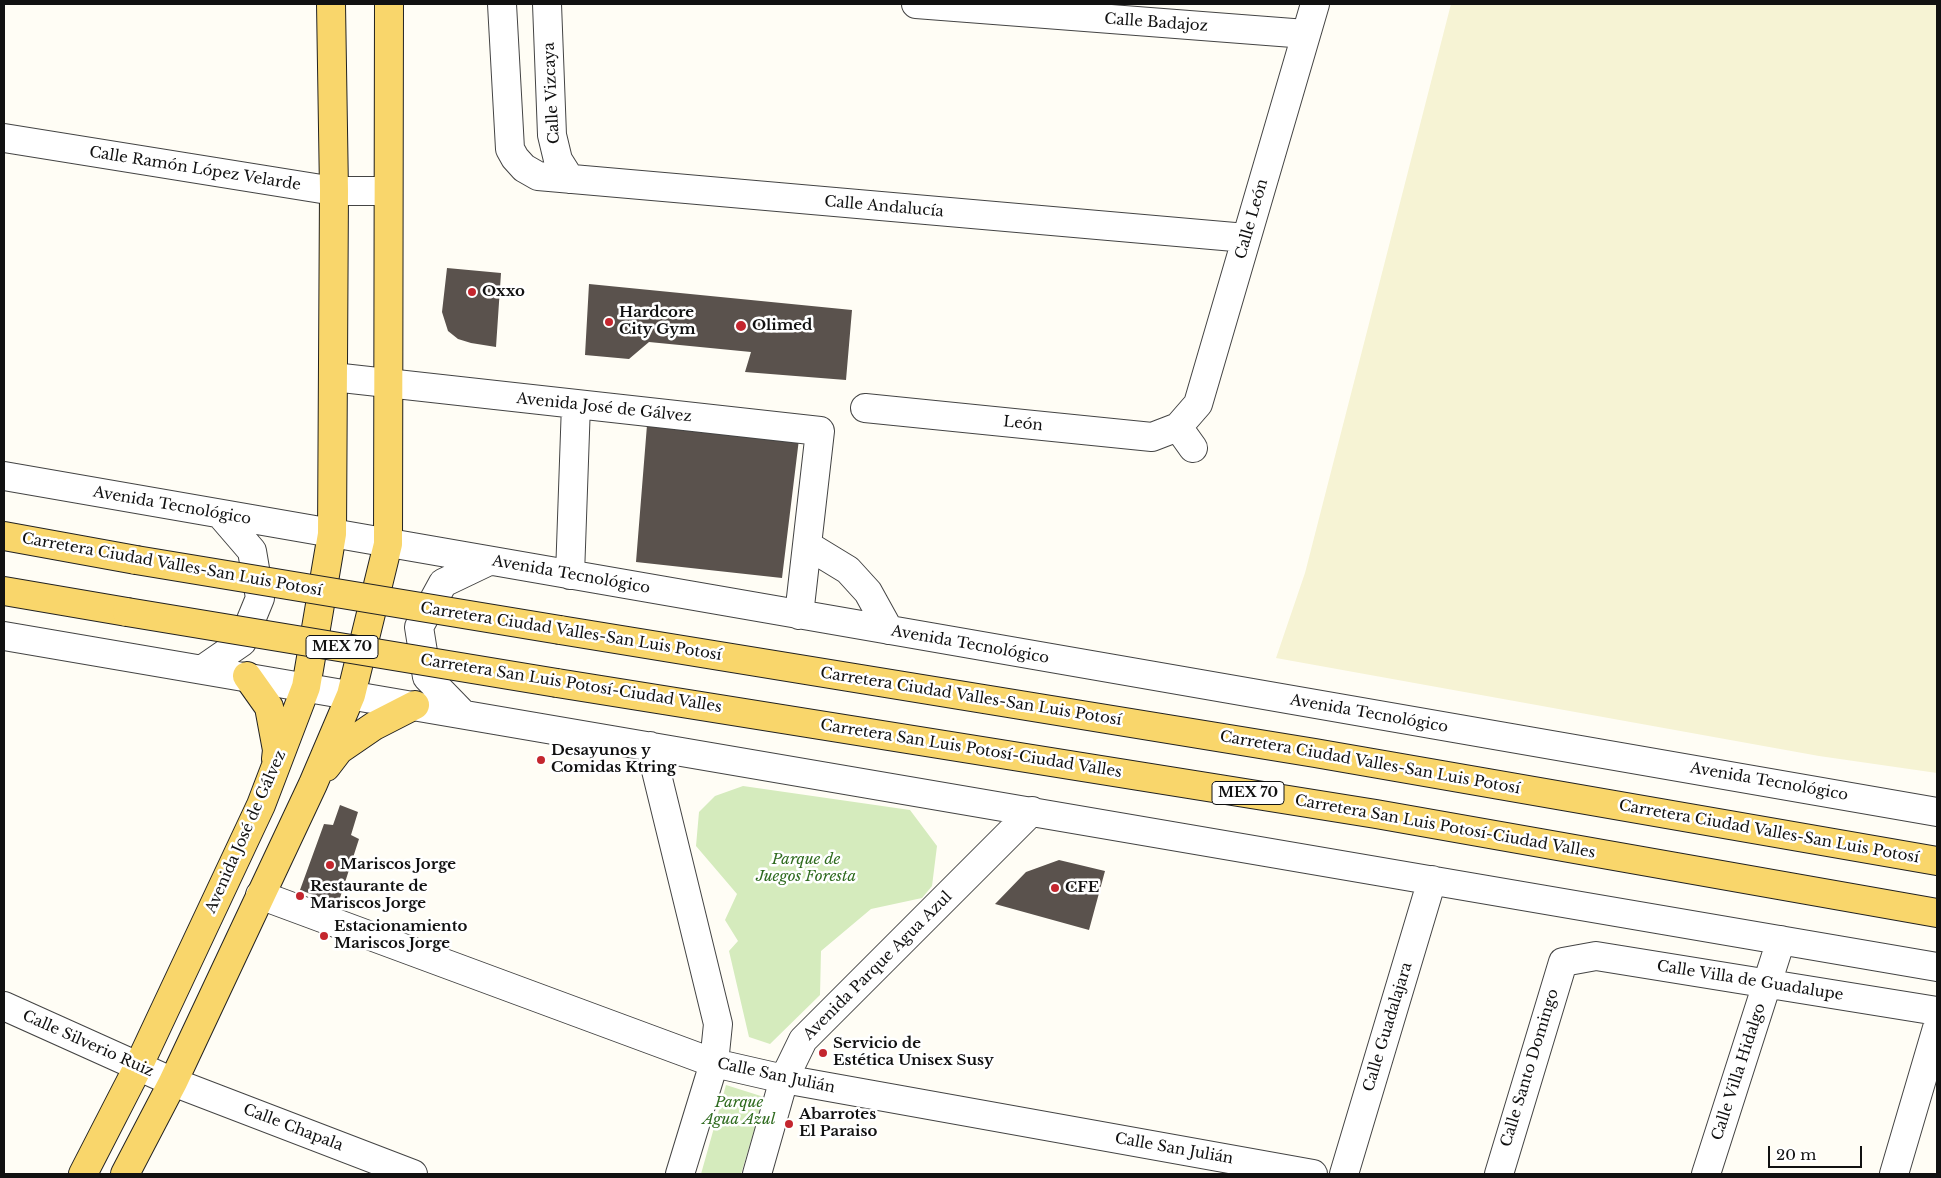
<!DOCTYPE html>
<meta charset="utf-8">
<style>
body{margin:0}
#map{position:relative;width:1941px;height:1178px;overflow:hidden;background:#fffdf5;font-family:"Libre Baskerville",serif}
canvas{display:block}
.frame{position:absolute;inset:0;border:5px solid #111;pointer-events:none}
.scale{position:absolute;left:1768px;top:1146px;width:94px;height:22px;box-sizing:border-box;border:2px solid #111;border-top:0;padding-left:6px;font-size:15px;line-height:18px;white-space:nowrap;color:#111;-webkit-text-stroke:4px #fff;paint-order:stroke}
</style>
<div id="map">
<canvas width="1941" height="1178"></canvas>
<div class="frame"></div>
<div class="scale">20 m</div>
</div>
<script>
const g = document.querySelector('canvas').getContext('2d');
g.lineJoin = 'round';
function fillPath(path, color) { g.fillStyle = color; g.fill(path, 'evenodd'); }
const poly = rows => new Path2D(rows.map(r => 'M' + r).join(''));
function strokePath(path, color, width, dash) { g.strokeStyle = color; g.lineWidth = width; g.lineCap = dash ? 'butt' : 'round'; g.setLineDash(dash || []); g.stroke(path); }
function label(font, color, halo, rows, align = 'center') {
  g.font = font + ' "Libre Baskerville",serif'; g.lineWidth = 5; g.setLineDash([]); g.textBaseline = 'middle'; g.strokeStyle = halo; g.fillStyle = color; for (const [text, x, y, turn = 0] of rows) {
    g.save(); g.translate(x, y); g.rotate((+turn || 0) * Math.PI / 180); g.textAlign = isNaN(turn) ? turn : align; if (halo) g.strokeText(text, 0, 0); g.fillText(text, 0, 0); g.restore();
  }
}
const farmland = poly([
 [1451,4,1937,4,1937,773,1819,756,1276,658,1305,573]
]);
const green = poly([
 [743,786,910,810,937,846,932,886,922,898,871,909,821,951,820,995,770,1044,749,1037,729,951,738,941,725,920,737,894,696,846,699,812,715,796],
 [726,1085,764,1097,741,1174,701,1174]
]);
const building = poly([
 [447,268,501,273,496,347,471,343,458,339,448,331,442,312],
 [589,284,852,310,846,380,745,372,751,352,649,342,629,359,585,355],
 [647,425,799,439,782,578,636,562],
 [340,805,358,812,351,835,359,839,338,904,300,890,324,824,333,825],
 [1059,860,1105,871,1089,930,995,904,1026,872]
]);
const minor = poly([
 [502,4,510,149,515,158,524,168,538,176,1246,238],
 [547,4,552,135,558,160,570,179],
 [916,4,1306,34],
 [4,138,334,191,387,191],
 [333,377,820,431,799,615],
 [865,408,1152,437,1178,427,1198,404,1315,4],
 [1178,427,1193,448],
 [4,476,1937,812],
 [807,545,848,570,868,592,889,630],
 [570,575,576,404],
 [4,636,1937,967],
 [203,669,242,642,260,598,252,551,221,515],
 [462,713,427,677,419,627,443,583,489,561],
 [650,746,718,1024,714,1063,680,1174],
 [260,895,714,1063,784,1079,1313,1174],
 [4,1006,173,1082,413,1174],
 [757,1174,784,1079,803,1040,1032,811],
 [1344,1174,1432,880],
 [1499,1174,1563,962,1596,956,1937,1011],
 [1706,1174,1781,940],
 [1894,1174,1937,1028]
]);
const major = poly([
 [4,536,136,560],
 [4,591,127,612],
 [560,630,1315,753,1937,861],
 [247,676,269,707,277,750,276,759],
 [557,683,1376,814,1937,913],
 [326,767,339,750,374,726,415,705],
 [83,1174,138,1067,261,805,306,687,332,534,334,191,331,4],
 [125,1174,173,1082,313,784,351,695,388,544,389,4]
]);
const majorBridge = poly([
 [136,560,560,630],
 [127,612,557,683]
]);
const markers = [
 [472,292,5,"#c4262e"],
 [609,322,5,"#c4262e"],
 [741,326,6,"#c4262e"],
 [541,760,5,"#c4262e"],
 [330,865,5,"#c4262e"],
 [1055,888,5,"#c4262e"],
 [300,896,5,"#c4262e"],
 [324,936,5,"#c4262e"],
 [823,1053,5,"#c4262e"],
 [789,1124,5,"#c4262e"]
];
const shields = [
 [342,647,72],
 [1248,793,72]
];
const shieldNames = [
 ["MEX 70",342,647],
 ["MEX 70",1248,793]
];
const streetNames = [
 ["Calle Badajoz",1156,23,4],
 ["Calle Vizcaya",552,93,-93],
 ["Calle Ramón López Velarde",195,169,9],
 ["Calle Andalucía",884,207,5],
 ["Calle León",1252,219,-74],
 ["Avenida José de Gálvez",604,408,6],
 ["León",1023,424,6],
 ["Avenida Tecnológico",172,506,10],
 ["Carretera Ciudad Valles-San Luis Potosí",172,565,10],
 ["Avenida Tecnológico",571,575,10],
 ["Carretera Ciudad Valles-San Luis Potosí",571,632,9],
 ["Avenida Tecnológico",970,645,10],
 ["Carretera San Luis Potosí-Ciudad Valles",571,684,9],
 ["Carretera Ciudad Valles-San Luis Potosí",971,697,9],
 ["Avenida Tecnológico",1369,714,10],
 ["Carretera San Luis Potosí-Ciudad Valles",971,749,9],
 ["Carretera Ciudad Valles-San Luis Potosí",1370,763,10],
 ["Avenida Tecnológico",1769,782,10],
 ["Carretera San Luis Potosí-Ciudad Valles",1445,827,10],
 ["Avenida José de Gálvez",246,832,-66],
 ["Carretera Ciudad Valles-San Luis Potosí",1769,832,10],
 ["Avenida Parque Agua Azul",878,966,-45],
 ["Calle Villa de Guadalupe",1750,981,9],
 ["Calle Guadalajara",1388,1027,-73],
 ["Calle Silverio Ruiz",88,1044,24],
 ["Calle Santo Domingo",1530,1068,-73],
 ["Calle Villa Hidalgo",1739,1072,-72],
 ["Calle San Julián",776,1076,12],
 ["Calle Chapala",293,1128,21],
 ["Calle San Julián",1174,1149,10]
];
const poiNames = [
 ["Oxxo",482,292],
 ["Hardcore",619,313],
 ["City Gym",619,330],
 ["Olimed",752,326],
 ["Desayunos y",551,751],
 ["Comidas Ktring",551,768],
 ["Mariscos Jorge",340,865],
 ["Restaurante de",310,887],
 ["Mariscos Jorge",310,904],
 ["CFE",1065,888],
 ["Estacionamiento",334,927],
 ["Mariscos Jorge",334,944],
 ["Servicio de",833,1044],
 ["Estética Unisex Susy",833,1061],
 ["Abarrotes",799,1115],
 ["El Paraiso",799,1132]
];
const parkNames = [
 ["Parque de",806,860],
 ["Juegos Foresta",806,877],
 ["Parque",739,1103],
 ["Agua Azul",739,1120]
];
fillPath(farmland, '#f6f3d4');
fillPath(green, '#d5ebbd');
fillPath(building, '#5a524d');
strokePath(minor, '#444', 30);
strokePath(major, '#222', 30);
strokePath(minor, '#fff', 28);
strokePath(major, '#f9d66b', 28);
strokePath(majorBridge, '#222', 30, []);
strokePath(majorBridge, '#f9d66b', 28);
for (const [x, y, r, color] of markers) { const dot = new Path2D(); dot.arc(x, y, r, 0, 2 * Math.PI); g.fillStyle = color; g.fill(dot); strokePath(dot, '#fff', 2); }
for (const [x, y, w] of shields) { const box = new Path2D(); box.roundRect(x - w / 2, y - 11.5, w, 23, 4); g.fillStyle = '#fff'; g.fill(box); strokePath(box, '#111', 1); }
label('bold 14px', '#111', null, shieldNames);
label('15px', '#111', '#fff', streetNames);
label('bold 15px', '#111', '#fff', poiNames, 'left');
label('italic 15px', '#2f6b1f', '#fff', parkNames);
</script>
